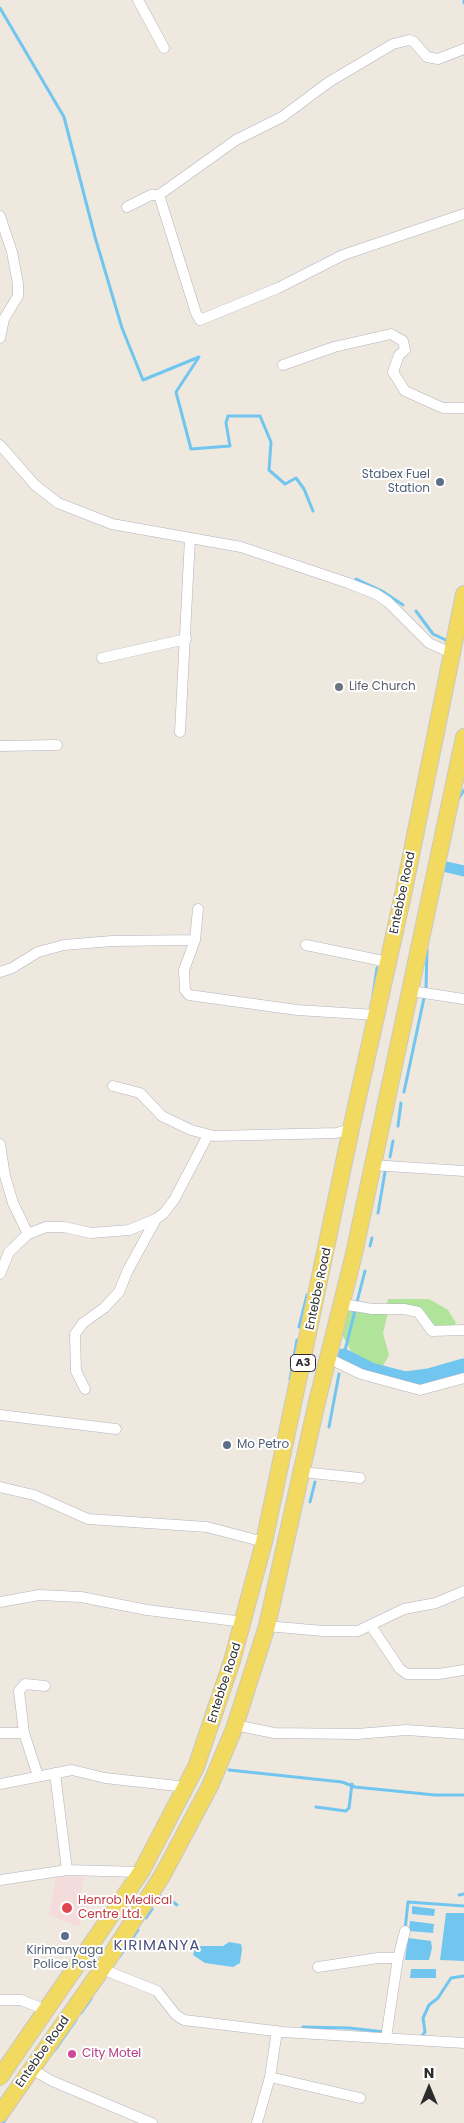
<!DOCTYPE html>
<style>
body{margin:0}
#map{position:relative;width:464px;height:2123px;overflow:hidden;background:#eee8de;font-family:Poppins,sans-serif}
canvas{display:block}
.north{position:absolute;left:404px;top:2063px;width:50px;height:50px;-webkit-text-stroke:4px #fff;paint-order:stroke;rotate:0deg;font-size:14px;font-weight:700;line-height:20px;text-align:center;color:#2c2c2c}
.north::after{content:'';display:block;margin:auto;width:18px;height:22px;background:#2c2c2c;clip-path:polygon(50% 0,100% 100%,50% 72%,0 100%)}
</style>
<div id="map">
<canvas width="464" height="2123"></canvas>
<div class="north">N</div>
</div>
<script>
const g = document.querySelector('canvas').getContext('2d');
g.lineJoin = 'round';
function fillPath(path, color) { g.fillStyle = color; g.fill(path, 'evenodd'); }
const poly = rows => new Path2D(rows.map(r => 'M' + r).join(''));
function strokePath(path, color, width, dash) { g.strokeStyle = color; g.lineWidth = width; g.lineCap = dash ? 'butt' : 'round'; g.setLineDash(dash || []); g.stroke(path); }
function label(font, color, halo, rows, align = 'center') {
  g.font = font + ' Poppins,sans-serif'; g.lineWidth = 4; g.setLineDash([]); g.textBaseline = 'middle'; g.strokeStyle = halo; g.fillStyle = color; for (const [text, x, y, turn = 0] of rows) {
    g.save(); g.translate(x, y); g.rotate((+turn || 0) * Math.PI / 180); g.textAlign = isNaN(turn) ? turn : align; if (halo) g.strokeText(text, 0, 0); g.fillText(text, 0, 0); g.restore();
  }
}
const medical = poly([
 [56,1876,84,1877,80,1898,86,1901,79,1927,49,1915]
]);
const green = poly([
 [388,1299,429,1299,448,1310,456,1323,452,1330,433,1327,421,1311,394,1305,387,1303],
 [348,1302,388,1312,383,1333,389,1355,380,1371,368,1369,355,1358,340,1331]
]);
const water = poly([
 [412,1906,435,1909,434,1916,412,1914],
 [446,1913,464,1913,464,1961,440,1960],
 [410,1921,434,1924,433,1933,409,1931],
 [408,1938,431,1941,432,1948,429,1960,405,1960],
 [229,1942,241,1944,242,1949,240,1963,233,1967,205,1963,193,1955,196,1946,223,1946],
 [411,1969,436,1969,436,1978,410,1978]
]);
const stream = poly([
 [464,0,464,3],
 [0,8,64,117,95,237,122,328,143,380,199,357,176,392,191,449,230,446,226,423,228,416,260,416,271,442,269,470,285,484,296,478,304,489,313,511],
 [356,579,382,591,403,605],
 [416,611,433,634,448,641],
 [459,798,464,790],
 [426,988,427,949],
 [373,995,377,968],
 [404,1092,424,998],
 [398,1126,401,1103],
 [390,1157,393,1141],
 [378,1213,385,1172],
 [370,1246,372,1238],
 [357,1302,365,1271],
 [299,1327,307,1295],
 [343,1358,355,1311],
 [290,1379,297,1340],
 [329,1427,339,1374],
 [310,1502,315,1482],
 [229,1770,342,1782,355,1787,435,1795,464,1795],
 [316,1807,346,1811,349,1808,352,1784],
 [459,1895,464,1894],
 [160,1897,168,1898,177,1905],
 [146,1918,152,1909],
 [405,1930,408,1902,464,1906],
 [120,1956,138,1930],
 [81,2013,91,1999],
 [303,2027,349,2028,385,2032],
 [421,2037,425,2032,423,2018,429,2005,438,1998,451,1978,464,1976],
 [55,2050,76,2020],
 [3,2123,7,2117]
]);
const canal = poly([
 [442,866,464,871]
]);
const river = poly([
 [343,1358,370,1372,405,1381,429,1378,464,1368]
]);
const street = poly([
 [138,0,164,48],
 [159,195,196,313,200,320,278,288,343,255,464,214],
 [127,207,151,195,159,195,236,140,282,117,329,82,393,44,409,40,414,42,427,57,438,59,464,49],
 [0,216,12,252,18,284,18,296,4,319,0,338],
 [283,365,334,347,391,334,403,341,405,350,399,355,393,372,405,391,443,408,464,408],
 [0,445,35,485,58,503,112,524,241,547,348,583,376,594,388,602,429,643,449,652,452,649],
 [102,658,186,639],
 [180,732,190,538],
 [0,746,57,745],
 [195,940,184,970,185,990,189,995,297,1010,376,1015],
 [306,945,388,962],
 [0,972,12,968,38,952,64,945,112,941,195,940,198,909],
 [411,991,464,999],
 [113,1086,140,1093,162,1116,191,1130,214,1136,336,1133,351,1129],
 [0,1144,5,1176,13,1203,28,1234],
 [372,1165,464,1171],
 [0,1274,9,1252,28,1234,46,1227,64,1227,91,1233,129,1230,156,1219,164,1213,174,1200,208,1135],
 [342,1304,372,1309,404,1309,418,1312,432,1331,464,1330],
 [328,1358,361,1374,420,1390,464,1378],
 [85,1389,76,1371,75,1334,83,1323,104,1308,119,1292,128,1270,156,1219],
 [0,1415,116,1429],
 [302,1472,360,1478],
 [0,1487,34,1495,88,1519,207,1527,264,1542],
 [0,1602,39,1595,81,1597,147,1610,244,1622],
 [267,1626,323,1631,358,1631,404,1609,436,1603,464,1591],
 [371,1626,400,1669,407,1674,439,1674,464,1670],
 [235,1725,274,1733,357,1734,406,1730,464,1734],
 [0,1733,24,1733],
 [55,1773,67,1870],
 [38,1776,24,1733,19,1691,25,1684,45,1686],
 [0,1784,72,1770,105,1778,187,1787],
 [0,1880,67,1870,141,1872],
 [318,1967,378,1958,398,1958],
 [102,1969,157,1991,176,2015,184,2020,283,2032,464,2043],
 [0,2000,21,2000,46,2010],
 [386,2038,398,1958,405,1931],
 [31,2069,52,2081,152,2123],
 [270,2077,360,2098],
 [257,2123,270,2077,277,2031]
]);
const primary = poly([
 [0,2077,141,1872,196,1767,232,1661,264,1542,351,1129,403,895,464,594],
 [0,2114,102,1969,162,1876,210,1786,234,1729,267,1626,317,1402,354,1254,464,737]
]);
const markers = [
 [440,482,5,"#5c6f8a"],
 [339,687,5,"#6b7280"],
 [227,1445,5,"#5c6f8a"],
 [67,1908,6,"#e0444e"],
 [65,1936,5,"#5c6f8a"],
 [72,2054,5,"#d1479c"]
];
const shields = [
 [303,1363,25]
];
const shieldNames = [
 ["A3",303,1363]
];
const serviceNames = [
 ["Stabex Fuel",430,475],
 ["Station",430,489],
 ["Mo Petro",237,1445,"left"],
 ["Kirimanyaga",65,1951,"center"],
 ["Police Post",65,1965,"center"]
];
const worshipNames = [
 ["Life Church",349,687]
];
const streetNames = [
 ["Entebbe Road",403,893,-78],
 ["Entebbe Road",319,1289,-78],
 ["Entebbe Road",225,1683,-72],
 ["Entebbe Road",43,2052,-55]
];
const healthNames = [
 ["Henrob Medical",78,1901],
 ["Centre Ltd.",78,1915]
];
const hotelNames = [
 ["City Motel",82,2054]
];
const quarterNames = [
 ["KIRIMANYA",157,1946]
];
fillPath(medical, '#f4dcdc');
fillPath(green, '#afe49a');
fillPath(water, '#71c6f0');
strokePath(stream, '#71c6f0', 3);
strokePath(canal, '#71c6f0', 11);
strokePath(river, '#71c6f0', 19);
strokePath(street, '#b2b3bf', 11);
strokePath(primary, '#c8c8c8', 18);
strokePath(street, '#fff', 10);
strokePath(primary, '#f2d95f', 16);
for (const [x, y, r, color] of markers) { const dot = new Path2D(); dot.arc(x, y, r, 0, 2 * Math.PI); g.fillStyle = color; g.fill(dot); strokePath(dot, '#fff', 2); }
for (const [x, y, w] of shields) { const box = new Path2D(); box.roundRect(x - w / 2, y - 8.5, w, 17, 4); g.fillStyle = '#fff'; g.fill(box); strokePath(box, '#2c2c2c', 1); }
label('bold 11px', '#2c2c2c', null, shieldNames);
label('12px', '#4e5e75', '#fff', serviceNames, 'right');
label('12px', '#5b616d', '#fff', worshipNames, 'left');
label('12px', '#2c2c2c', '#fff', streetNames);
label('12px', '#be3a42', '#fff', healthNames, 'left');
label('12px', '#b23c85', '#fff', hotelNames, 'left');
g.letterSpacing = '1px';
label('15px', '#4b517d', '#fff', quarterNames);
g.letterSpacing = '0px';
</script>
